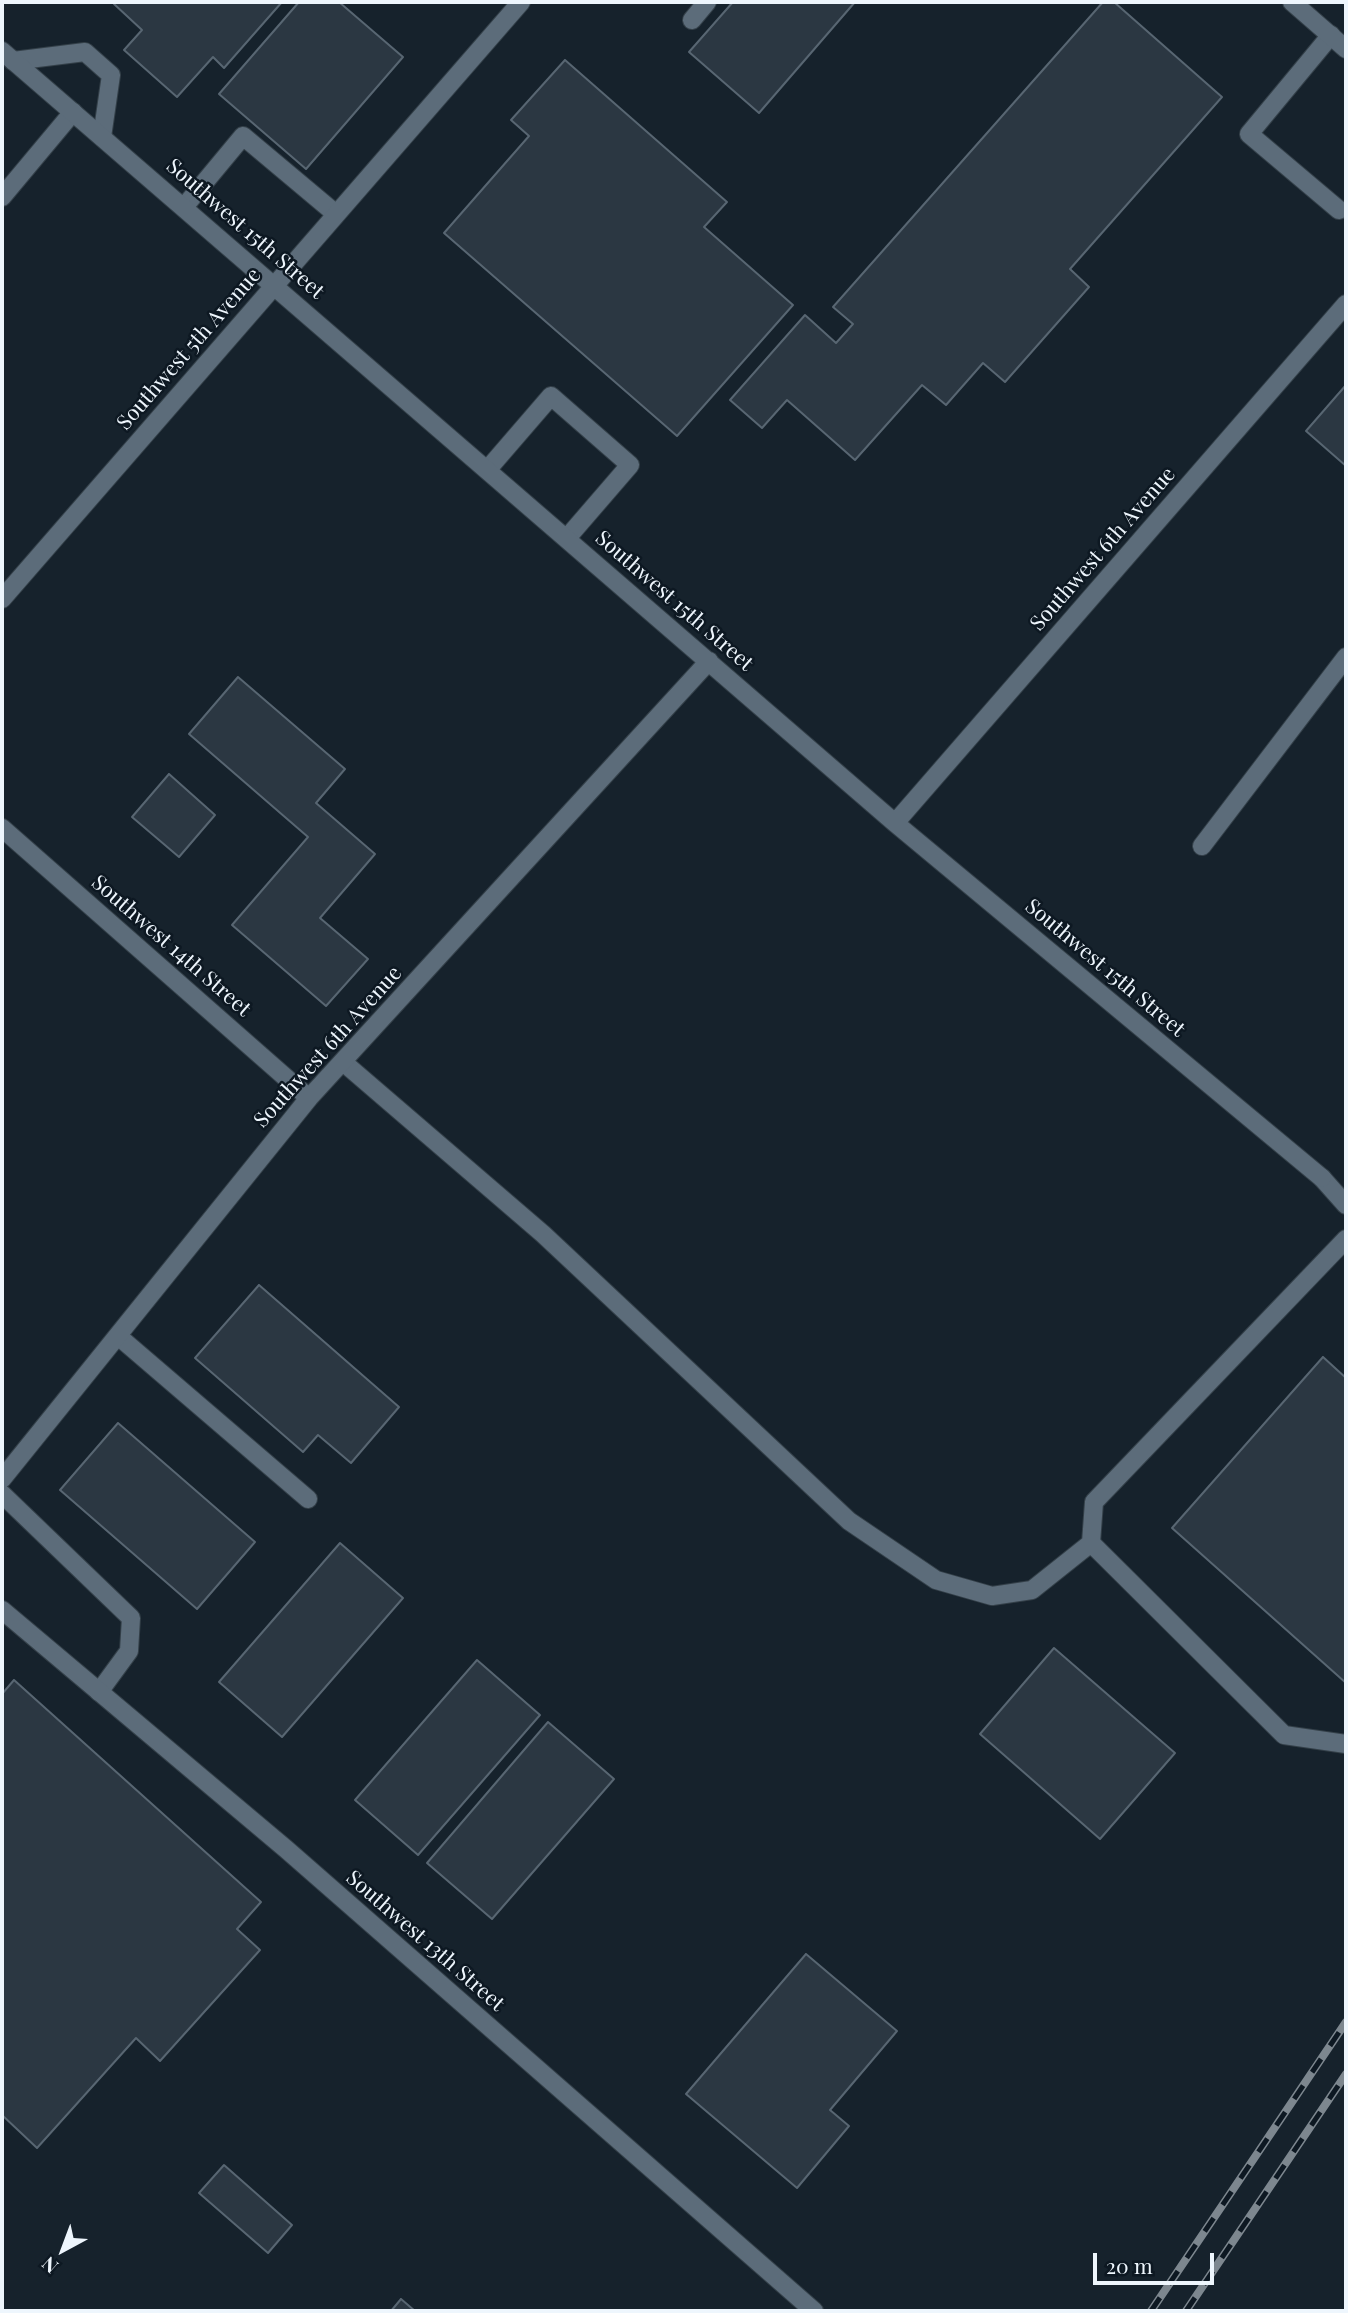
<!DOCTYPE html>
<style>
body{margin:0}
#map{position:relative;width:1348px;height:2313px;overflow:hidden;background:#16222c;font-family:"Playfair Display",serif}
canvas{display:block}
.frame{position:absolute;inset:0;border:4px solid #eef6fd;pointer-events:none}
.north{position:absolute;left:28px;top:2215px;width:70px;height:70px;-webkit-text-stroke:5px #0d1822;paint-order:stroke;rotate:221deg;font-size:19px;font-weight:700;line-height:28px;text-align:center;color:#eef6fd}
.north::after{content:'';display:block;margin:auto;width:24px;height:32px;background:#eef6fd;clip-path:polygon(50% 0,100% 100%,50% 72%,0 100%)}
.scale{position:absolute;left:1093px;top:2253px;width:121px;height:32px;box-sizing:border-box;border:4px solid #eef6fd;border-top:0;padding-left:9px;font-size:21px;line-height:24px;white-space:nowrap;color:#eef6fd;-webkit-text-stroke:5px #0d1822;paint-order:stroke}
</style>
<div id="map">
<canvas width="1348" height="2313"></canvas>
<div class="frame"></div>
<div class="north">N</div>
<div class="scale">20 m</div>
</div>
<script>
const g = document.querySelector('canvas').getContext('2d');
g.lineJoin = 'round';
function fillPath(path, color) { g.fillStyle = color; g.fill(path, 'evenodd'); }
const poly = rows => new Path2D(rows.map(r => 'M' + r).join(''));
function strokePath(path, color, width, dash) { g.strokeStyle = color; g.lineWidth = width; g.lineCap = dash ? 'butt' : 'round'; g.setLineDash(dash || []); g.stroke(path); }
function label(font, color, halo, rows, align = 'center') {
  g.font = font + ' "Playfair Display",serif'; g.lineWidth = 5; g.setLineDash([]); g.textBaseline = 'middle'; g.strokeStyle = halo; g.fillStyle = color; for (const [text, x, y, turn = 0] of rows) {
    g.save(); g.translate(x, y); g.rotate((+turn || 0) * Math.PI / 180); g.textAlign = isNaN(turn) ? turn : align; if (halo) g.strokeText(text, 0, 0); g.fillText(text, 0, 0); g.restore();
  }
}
const building = poly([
 [116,2,282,2,224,68,213,57,177,97,124,50,142,30,114,4,116,2],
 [299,2,339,2,403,57,306,169,219,94,299,2],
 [733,2,855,2,759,113,689,52,733,2],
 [1103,2,1114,2,1222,97,1070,269,1089,287,1005,382,983,363,946,405,922,385,855,460,787,400,762,428,730,400,805,315,836,343,853,324,833,307,1103,2],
 [565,60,727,202,704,227,793,305,677,436,444,233,529,136,511,120,565,60],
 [1346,385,1346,466,1306,431,1346,385],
 [238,677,345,769,316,803,375,854,320,918,368,959,326,1006,232,925,308,837,189,734,238,677],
 [169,774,215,815,179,857,132,817,169,774],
 [259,1285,399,1407,351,1463,318,1435,303,1452,195,1358,259,1285],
 [1323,1357,1346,1378,1346,1683,1172,1528,1323,1357],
 [118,1423,255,1542,197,1609,60,1490,118,1423],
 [340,1543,403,1598,282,1737,219,1682,340,1543],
 [1054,1648,1175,1753,1100,1839,980,1734,1054,1648],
 [477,1660,540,1715,418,1855,355,1800,477,1660],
 [14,1680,261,1902,237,1929,260,1950,160,2061,136,2038,37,2148,2,2115,2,1694,14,1680],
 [548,1722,614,1779,492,1919,427,1863,548,1722],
 [806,1954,897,2031,830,2110,849,2126,797,2188,686,2094,806,1954],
 [224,2165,292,2225,268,2253,199,2193,224,2165],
 [401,2299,415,2311,391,2311,401,2299]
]);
const lane = poly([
 [692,20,707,2],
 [1331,35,1249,134,1339,210],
 [13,61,85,52,111,75,102,137],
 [2,197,73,112],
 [184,207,243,136,336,214],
 [488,469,551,396,630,465,567,538],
 [1202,846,1346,657],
 [343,1062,543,1234,849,1521,936,1580,992,1596,1032,1590,1091,1543],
 [1322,1178,1346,1205],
 [1346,1239,1094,1502,1091,1543,1284,1735,1346,1744],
 [118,1336,308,1499],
 [2,1494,131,1618,129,1651,99,1692]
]);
const street = poly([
 [1292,2,1346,49],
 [2,51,895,823,1322,1178],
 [2,599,521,2],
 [895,823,1346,304],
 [2,828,309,1098],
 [2,1479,309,1098,709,661],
 [2,1610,286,1849,814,2311]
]);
const rail = poly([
 [1151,2311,1346,2022],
 [1186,2311,1346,2074]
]);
const streetNames = [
 ["Southwest 15th Street",245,229,41],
 ["Southwest 5th Avenue",189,349,-49],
 ["Southwest 6th Avenue",1103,549,-49],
 ["Southwest 15th Street",674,601,41],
 ["Southwest 14th Street",171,946,41],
 ["Southwest 15th Street",1105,968,40],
 ["Southwest 6th Avenue",328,1047,-48],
 ["Southwest 13th Street",425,1941,41]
];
fillPath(building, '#2b3742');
strokePath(building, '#586672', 2);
strokePath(lane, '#344049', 20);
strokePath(street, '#344049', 20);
strokePath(lane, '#5c6c7a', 18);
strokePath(street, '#5c6c7a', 18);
strokePath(rail, '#7d878f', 8);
strokePath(rail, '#0d1822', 5, [16]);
label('21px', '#eef6fd', '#0d1822', streetNames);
</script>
